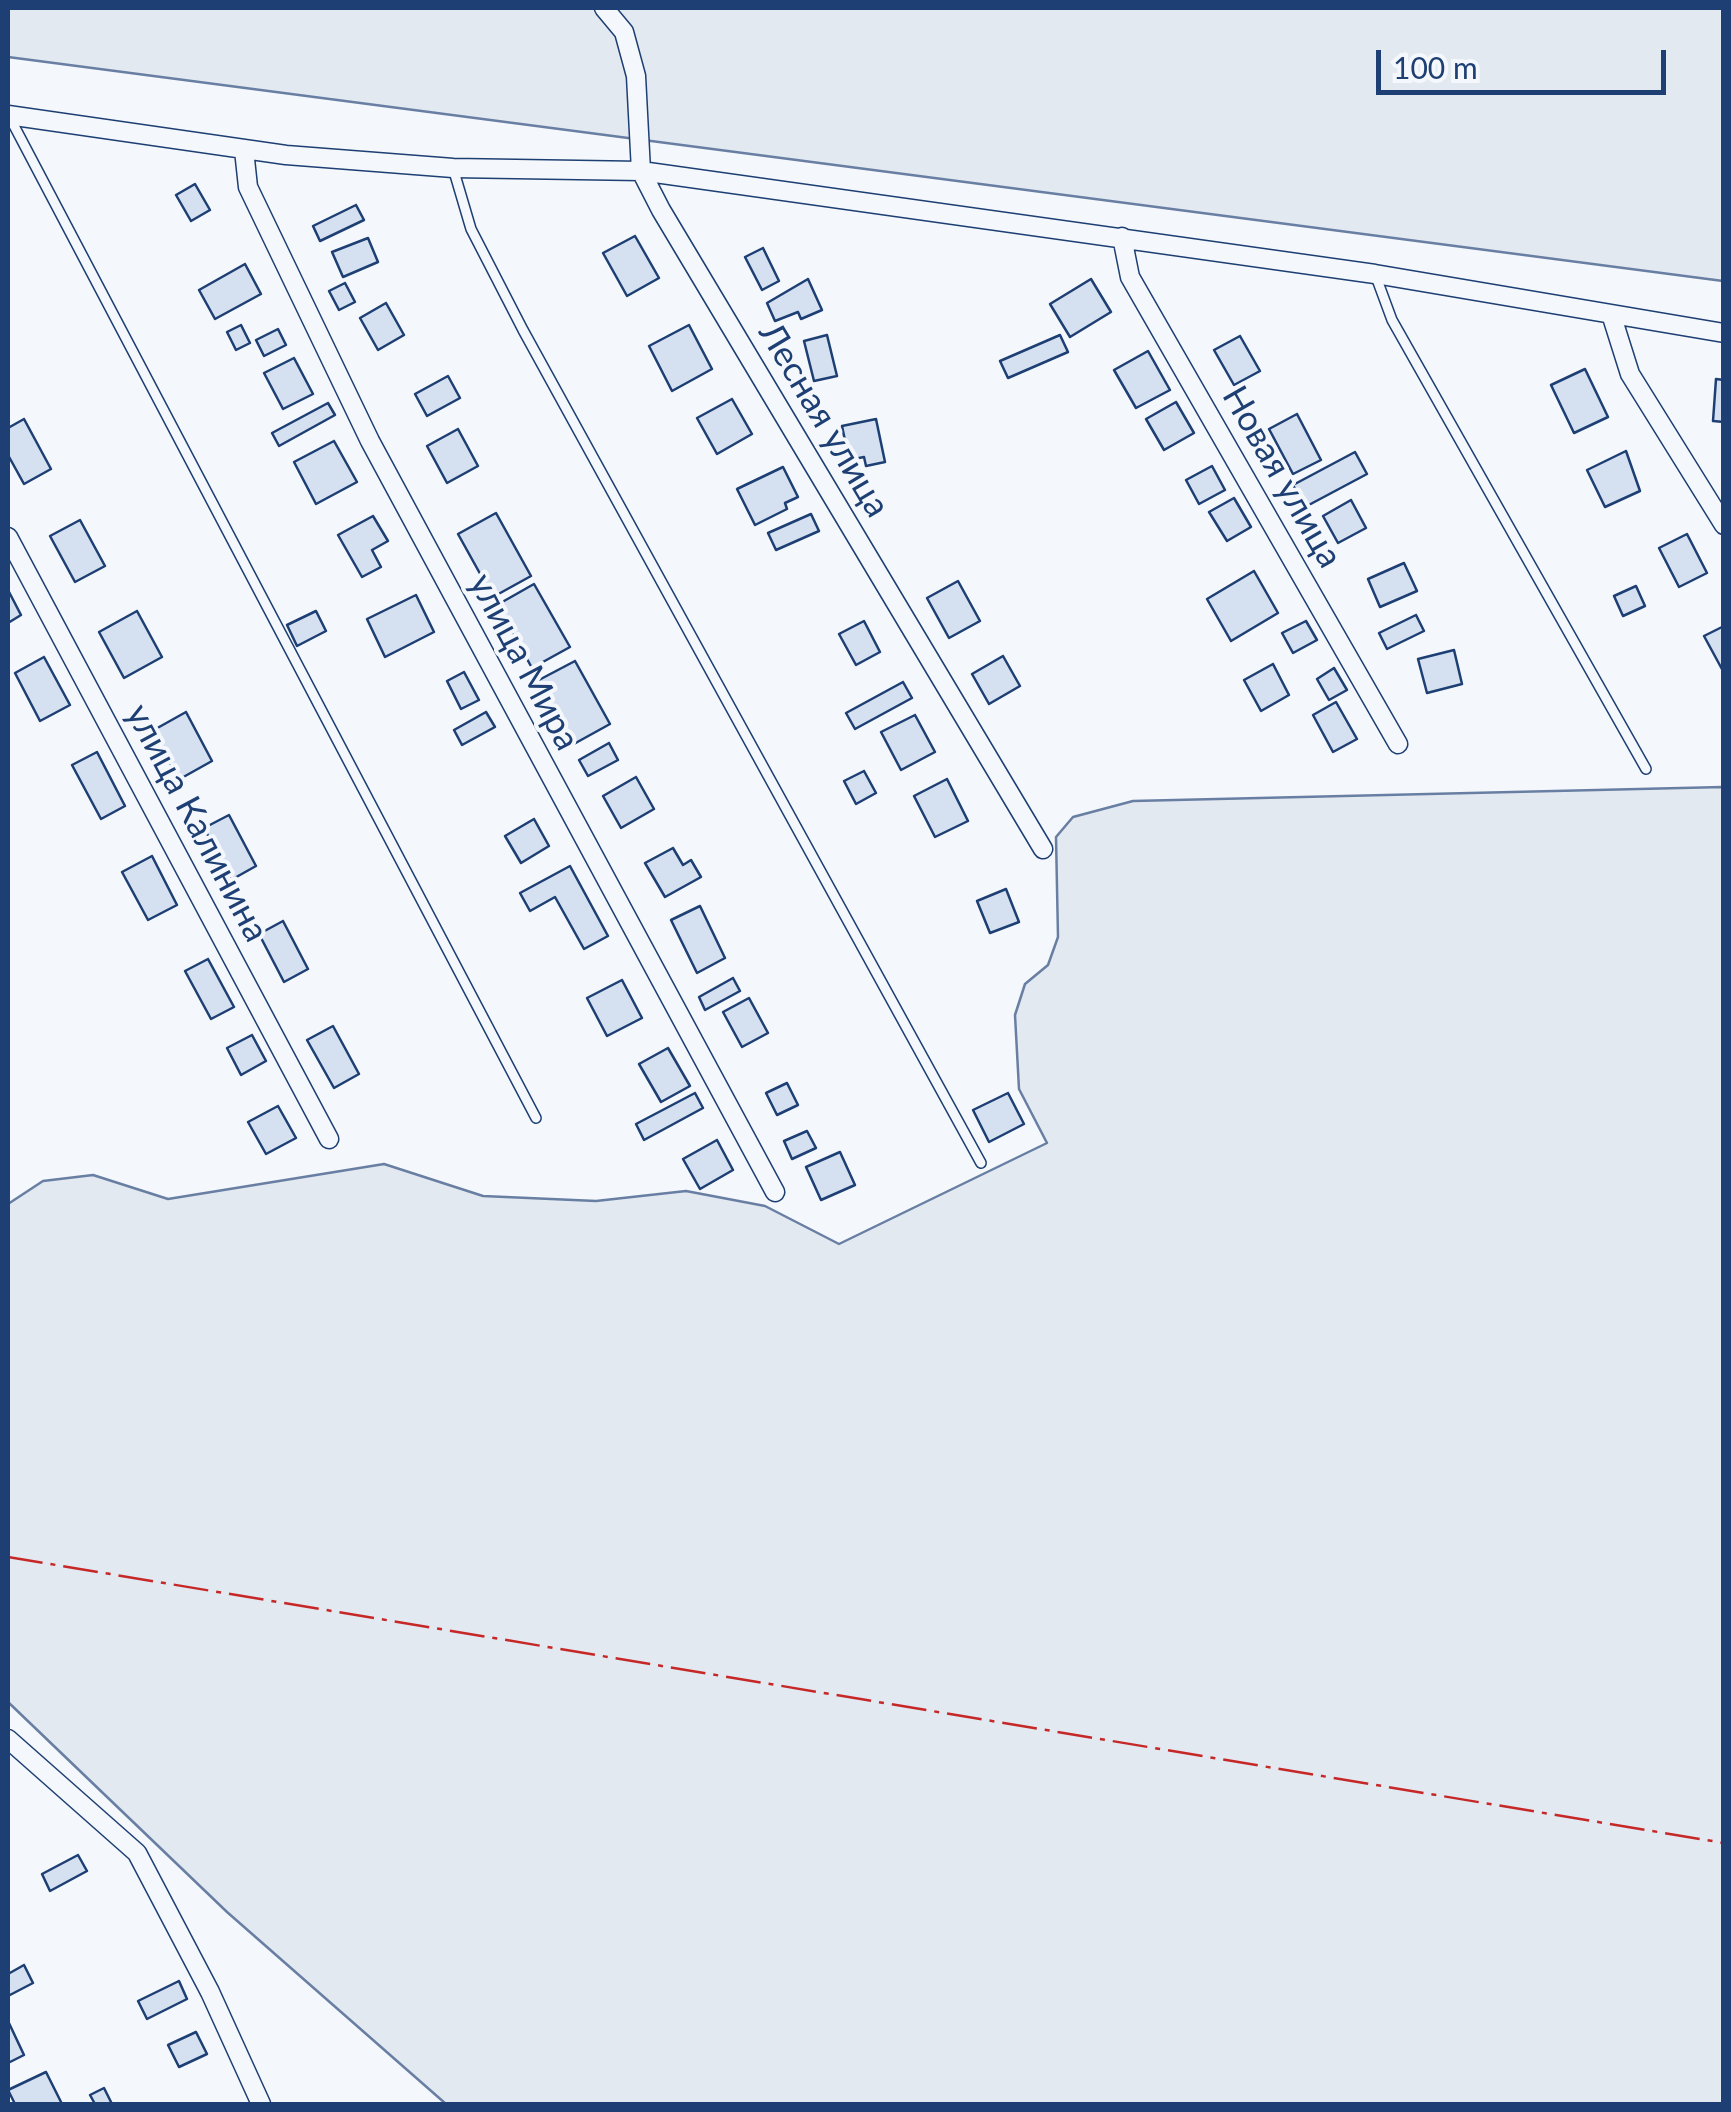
<!DOCTYPE html>
<meta charset="utf-8">
<style>
body{margin:0}
#map{position:relative;width:1731px;height:2112px;overflow:hidden;background:#f4f7fb;font-family:Lato,sans-serif}
canvas{display:block}
.frame{position:absolute;inset:0;border:10px solid #1d3f73;pointer-events:none}
.scale{position:absolute;left:1376px;top:50px;width:290px;height:45px;box-sizing:border-box;border:5px solid #1d3f73;border-top:0;padding-left:12px;font-size:30px;line-height:35px;white-space:nowrap;color:#1d3f73;-webkit-text-stroke:8px #f4f7fb;paint-order:stroke}
</style>
<div id="map">
<canvas width="1731" height="2112"></canvas>
<div class="frame"></div>
<div class="scale">100 m</div>
</div>
<script>
const g = document.querySelector('canvas').getContext('2d');
g.lineJoin = 'round';
function fillPath(path, color) { g.fillStyle = color; g.fill(path, 'evenodd'); }
const poly = rows => new Path2D(rows.map(r => 'M' + r).join(''));
function strokePath(path, color, width, dash) { g.strokeStyle = color; g.lineWidth = width; g.lineCap = dash ? 'butt' : 'round'; g.setLineDash(dash || []); g.stroke(path); }
function label(font, color, halo, rows, align = 'center') {
  g.font = font + ' Lato,sans-serif'; g.lineWidth = 8; g.setLineDash([]); g.textBaseline = 'middle'; g.strokeStyle = halo; g.fillStyle = color; for (const [text, x, y, turn = 0] of rows) {
    g.save(); g.translate(x, y); g.rotate((+turn || 0) * Math.PI / 180); g.textAlign = isNaN(turn) ? turn : align; if (halo) g.strokeText(text, 0, 0); g.fillText(text, 0, 0); g.restore();
  }
}
const green = poly([
 [8,8,1723,8,1723,281,8,57,8,8],
 [1723,787,1723,2104,446,2104,227,1912,8,1702,8,1204,43,1181,93,1175,168,1199,384,1164,483,1196,596,1201,686,1191,765,1206,839,1244,1047,1143,1019,1089,1015,1015,1025,984,1048,965,1058,937,1056,837,1073,817,1133,801,1723,787]
]);
const building = poly([
 [195,184,210,210,191,221,176,195,195,184],
 [356,205,364,220,320,241,313,226,356,205],
 [635,236,659,278,627,296,603,253,635,236],
 [368,238,378,262,343,277,332,252,368,238],
 [763,248,779,281,762,290,745,257,763,248],
 [245,264,261,294,215,319,199,290,245,264],
 [808,279,822,310,801,319,798,312,775,321,767,303,808,279],
 [1091,279,1111,312,1070,337,1050,304,1091,279],
 [345,283,355,302,339,310,329,291,345,283],
 [386,303,404,335,378,350,360,318,386,303],
 [241,325,250,343,236,350,227,332,241,325],
 [689,325,712,369,672,391,649,346,689,325],
 [278,329,286,345,264,356,256,340,278,329],
 [827,335,837,376,814,381,804,341,827,335],
 [1060,335,1068,352,1008,378,1000,361,1060,335],
 [1240,336,1260,371,1234,385,1214,350,1240,336],
 [1148,351,1170,390,1136,408,1114,370,1148,351],
 [294,358,313,394,283,409,264,373,294,358],
 [1585,369,1608,417,1574,433,1551,385,1585,369],
 [448,376,460,398,427,416,415,394,448,376],
 [1716,379,1724,380,1724,422,1713,421,1716,379],
 [732,399,752,434,717,454,697,418,732,399],
 [1176,402,1194,433,1164,450,1146,419,1176,402],
 [328,403,335,415,279,446,272,433,328,403],
 [1297,414,1321,460,1293,474,1269,429,1297,414],
 [24,419,51,469,24,484,8,455,8,428,24,419],
 [876,419,885,462,866,466,864,457,849,460,842,426,876,419],
 [458,429,478,466,447,483,427,446,458,429],
 [334,441,357,482,316,504,294,462,334,441],
 [1626,451,1640,491,1605,507,1587,470,1626,451],
 [1355,452,1367,474,1305,507,1293,485,1355,452],
 [1212,466,1225,490,1199,504,1186,480,1212,466],
 [783,467,798,497,785,503,787,509,755,525,737,489,783,467],
 [1234,498,1251,527,1227,541,1209,512,1234,498],
 [1351,500,1366,528,1338,543,1323,516,1351,500],
 [496,513,531,576,493,597,458,534,496,513],
 [811,514,819,531,776,550,768,533,811,514],
 [373,516,388,541,372,550,381,567,362,577,338,535,373,516],
 [80,520,105,566,75,582,50,536,80,520],
 [1687,534,1707,573,1679,587,1659,548,1687,534],
 [1404,563,1417,591,1380,607,1368,579,1404,563],
 [1254,571,1278,613,1231,641,1207,599,1254,571],
 [958,581,980,621,949,638,927,598,958,581],
 [534,584,570,647,532,668,497,605,534,584],
 [1636,586,1645,606,1623,616,1614,596,1636,586],
 [8,590,21,615,8,623,8,590],
 [416,595,434,632,385,657,367,619,416,595],
 [137,611,162,657,124,678,99,632,137,611],
 [316,611,326,631,297,646,287,625,316,611],
 [1416,615,1424,631,1387,649,1379,633,1416,615],
 [864,621,880,652,856,665,839,634,864,621],
 [1306,621,1317,640,1293,653,1282,633,1306,621],
 [1724,626,1724,670,1723,671,1704,636,1724,626],
 [1454,650,1462,684,1427,693,1418,659,1454,650],
 [1003,656,1020,686,989,704,972,674,1003,656],
 [44,657,70,705,40,721,15,673,44,657],
 [575,661,610,724,572,745,537,681,575,661],
 [1273,664,1289,695,1261,711,1244,680,1273,664],
 [1334,668,1347,690,1329,700,1317,679,1334,668],
 [464,672,479,700,461,709,447,681,464,672],
 [903,682,912,698,855,729,846,713,903,682],
 [1336,702,1357,739,1333,752,1313,715,1336,702],
 [186,712,212,761,178,780,152,731,186,712],
 [486,712,495,727,462,745,454,730,486,712],
 [915,715,935,752,901,770,881,732,915,715],
 [609,743,618,760,588,776,579,760,609,743],
 [97,752,125,806,101,819,72,765,97,752],
 [864,771,876,793,856,804,844,781,864,771],
 [636,777,654,809,621,828,603,796,636,777],
 [947,779,968,821,935,837,914,796,947,779],
 [229,815,256,866,231,880,204,828,229,815],
 [534,819,549,846,521,863,505,836,534,819],
 [673,848,683,865,691,860,701,877,665,897,645,863,673,848],
 [152,856,177,905,148,920,122,872,152,856],
 [570,866,608,936,584,949,555,897,530,911,520,893,570,866],
 [1006,889,1019,922,990,933,977,901,1006,889],
 [700,906,725,958,697,973,671,920,700,906],
 [283,921,308,969,284,982,259,934,283,921],
 [208,959,234,1007,211,1019,185,971,208,959],
 [733,978,740,991,705,1010,699,997,733,978],
 [622,980,642,1018,607,1036,587,998,622,980],
 [749,998,768,1033,742,1047,723,1012,749,998],
 [333,1026,359,1074,334,1088,307,1040,333,1026],
 [252,1035,266,1061,241,1075,227,1048,252,1035],
 [668,1048,690,1086,661,1102,639,1064,668,1048],
 [787,1083,798,1105,777,1115,766,1093,787,1083],
 [695,1093,703,1108,644,1140,636,1124,695,1093],
 [1008,1093,1024,1124,989,1142,973,1110,1008,1093],
 [278,1106,296,1138,266,1154,248,1122,278,1106],
 [807,1131,816,1148,792,1159,784,1141,807,1131],
 [717,1140,733,1170,700,1189,683,1159,717,1140],
 [840,1152,855,1185,821,1200,806,1167,840,1152],
 [78,1855,87,1871,50,1891,42,1874,78,1855],
 [24,1965,33,1983,8,1996,8,1974,24,1965],
 [179,1981,187,1999,147,2019,138,2001,179,1981],
 [8,2021,24,2055,8,2063,8,2021],
 [196,2032,207,2054,179,2067,168,2045,196,2032],
 [46,2072,62,2104,15,2104,8,2090,46,2072],
 [104,2088,112,2104,95,2104,90,2095,104,2088]
]);
const service = poly([
 [10,118,536,1118],
 [453,168,471,229,523,330,981,1163],
 [1375,274,1392,320,1646,769]
]);
const minor = poly([
 [604,8,624,32,636,76,641,171,661,210,1043,849],
 [8,115,286,155,453,168,641,171,1375,274,1724,333],
 [244,150,248,187,370,441,775,1192],
 [1122,237,1130,277,1398,744],
 [1612,317,1630,374,1724,525],
 [8,537,329,1139],
 [8,1739,137,1853,210,1992,261,2104]
]);
const power = poly([
 [8,1557,1724,1843]
]);
const streetNames = [
 ["Лесная улица",824,420,59],
 ["Новая улица",1282,477,60],
 ["улица Мира",524,662,62],
 ["улица Калинина",197,823,62]
];
fillPath(green, '#e3e9f0');
strokePath(green, '#687fa3', 2.5);
fillPath(building, '#d5e0f0');
strokePath(building, '#1d3f73', 2.5);
strokePath(service, '#1d3f73', 12);
strokePath(minor, '#1d3f73', 21);
strokePath(service, '#f4f7fb', 9);
strokePath(minor, '#f4f7fb', 18);
strokePath(power, '#c62828', 2.5, [35, 8, 5, 8]);
label('35px', '#1d3f73', '#f4f7fb', streetNames);
</script>
